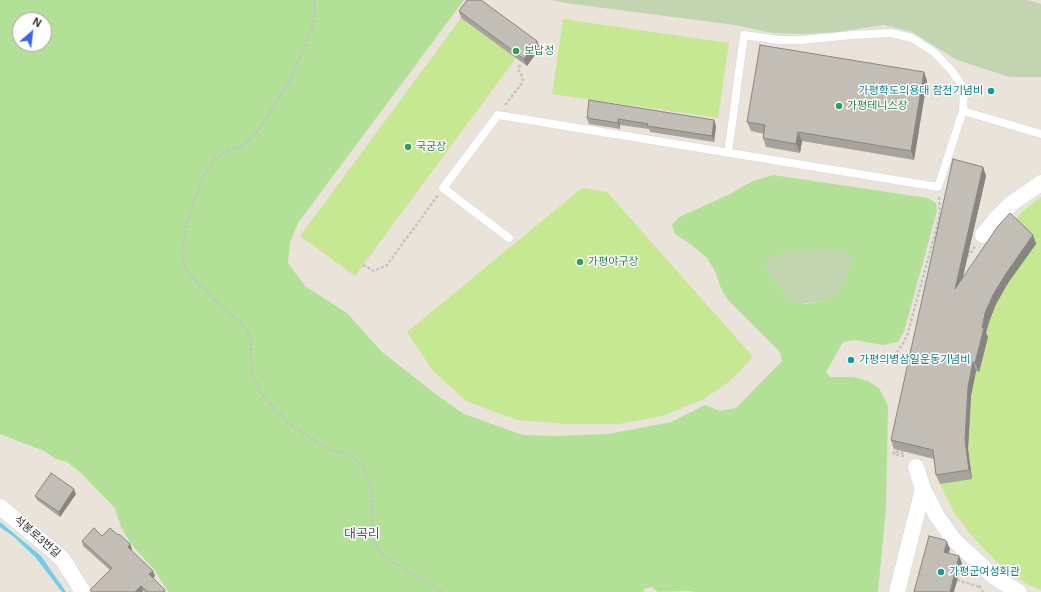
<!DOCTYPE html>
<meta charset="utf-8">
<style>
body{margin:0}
#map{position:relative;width:1041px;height:592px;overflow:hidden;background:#eae3da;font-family:Helvetica,sans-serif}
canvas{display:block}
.north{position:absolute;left:12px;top:12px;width:40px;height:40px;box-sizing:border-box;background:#fff;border:1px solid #a9a9a9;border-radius:50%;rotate:28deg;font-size:11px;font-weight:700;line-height:16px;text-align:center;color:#282828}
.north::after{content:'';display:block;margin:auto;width:14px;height:18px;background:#3b63f6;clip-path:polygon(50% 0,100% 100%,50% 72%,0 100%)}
</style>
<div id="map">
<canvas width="1041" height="592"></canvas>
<div class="north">N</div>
</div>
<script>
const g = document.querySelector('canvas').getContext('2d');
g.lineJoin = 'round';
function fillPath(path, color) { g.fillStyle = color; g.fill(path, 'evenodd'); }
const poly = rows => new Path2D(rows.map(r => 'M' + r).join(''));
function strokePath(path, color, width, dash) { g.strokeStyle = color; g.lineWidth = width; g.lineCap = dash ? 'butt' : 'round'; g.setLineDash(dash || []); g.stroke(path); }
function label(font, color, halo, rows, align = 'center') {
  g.font = font + ' Helvetica,"Noto Sans KR",sans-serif'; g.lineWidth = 3; g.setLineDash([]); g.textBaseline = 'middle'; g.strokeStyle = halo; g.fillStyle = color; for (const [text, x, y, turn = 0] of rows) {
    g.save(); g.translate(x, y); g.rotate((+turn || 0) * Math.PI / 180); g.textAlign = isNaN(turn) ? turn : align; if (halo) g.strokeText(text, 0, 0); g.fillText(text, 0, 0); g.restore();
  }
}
const green = poly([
 [0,0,464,0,298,223,290,242,288,263,305,286,347,313,382,352,441,398,464,414,523,435,556,436,608,434,671,422,705,405,720,411,736,408,782,361,780,352,727,299,720,286,716,273,707,258,690,244,675,234,672,225,679,217,728,195,753,181,773,175,928,198,936,203,937,211,904,332,898,342,883,345,854,340,843,342,826,372,830,377,853,377,868,381,879,388,888,406,886,508,878,592,695,592,690,591,658,592,651,587,644,589,644,592,168,592,155,571,131,544,121,527,115,508,79,471,67,462,56,459,44,451,0,434],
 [20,20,44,20,44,44,20,44],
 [814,250,841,250,852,263,848,269,845,283,823,301,806,304,791,301,767,270]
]);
const cemetery = poly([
 [551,0,1028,0,1041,4,1041,77,1009,77,957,60,912,32,884,25,837,32,802,34,772,33,735,25,565,3],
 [814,250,841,250,849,253,852,258,852,263,848,269,845,283,840,290,832,297,823,301,799,304,791,301,767,270,765,264,769,258,788,252]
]);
const pitch = poly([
 [461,18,516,58,355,276,300,236],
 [563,19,729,43,718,118,552,94],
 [582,188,607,192,753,357,730,381,704,399,662,416,619,424,567,424,517,420,466,401,433,371,407,332],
 [1041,197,1041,590,1025,583,1003,568,983,548,967,530,953,511,940,484,935,452,1001,235,1023,211]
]);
const water = poly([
 [0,522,41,556,66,592,62,592,36,558,13,536,0,527]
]);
const path = poly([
 [314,0,315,18,306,45,292,75,273,108,258,130,245,144,228,150,215,159,204,176,194,201,187,224,182,251,185,269,197,282,206,290,217,302,245,327,251,339,251,361,253,376,261,393,272,406,290,425,330,450,345,453,356,459,365,470,371,489,373,534,375,543,379,550,390,560,442,592],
 [505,105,523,82,522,76,519,71,519,67,522,63],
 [967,257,976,245],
 [363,265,374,271,387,265,438,195],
 [871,361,880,363,886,362,892,359,902,345,907,336,940,215,939,196],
 [904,456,894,454,894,451,904,453,905,451],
 [957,580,980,587],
 [981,586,980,587,983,592]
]);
const lane = poly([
 [728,153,744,35,779,40,802,40,852,35,891,33,912,38,935,53,952,71,964,89,963,111],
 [509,238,443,188,498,115,938,187,963,111,1041,134]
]);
const street = poly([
 [983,235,996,219,1012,203,1041,183],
 [916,467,923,489,937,516,954,540,994,577,1019,592],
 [0,507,57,554,63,560,83,592],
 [897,592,923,489]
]);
const wall = poly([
 [459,11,540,48,527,66,461,18],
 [924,72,927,81,914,160,802,141,800,153,766,147,763,138,764,134,751,131,747,122],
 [587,118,714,120,716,126,714,142,650,132,649,129,620,125,620,129,589,124],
 [983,167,986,176,963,277,1033,235,1036,244,1008,283,996,304,989,322,986,333,988,337,979,372,976,371,971,396,968,449,972,479,940,484,936,475,934,459,894,449,891,440],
 [76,494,60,517,37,500,35,496],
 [118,535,130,544,132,549,131,550,155,576,153,578,166,592,145,592,143,591,142,592,91,592,90,590,110,570,83,546,82,541,102,536]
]);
const shadedWall = poly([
 [537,41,540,48,527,66,524,59],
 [924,72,927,81,914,160,911,151],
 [618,119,620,125,620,129,618,123],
 [714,120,716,126,714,142,712,136],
 [798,132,802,141,800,153,796,144],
 [983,167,986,176,958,298,955,289],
 [1033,235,1036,244,1008,283,996,304,989,322,986,333,988,337,979,372,975,363,985,313,993,295,1005,275],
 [973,362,976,371,971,396,968,449,972,479,969,470,965,440,968,387],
 [74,489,76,494,60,517,59,512],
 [947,542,950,549,947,559,944,552],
 [130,544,132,549,129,552,128,547],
 [959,556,962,563,954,592,950,592],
 [153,571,155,576,151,579,149,574],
 [141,586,143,591,142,592,135,592]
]);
const building = poly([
 [467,0,481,0,537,41,524,59,459,11,467,0],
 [760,45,924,72,911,151,798,132,796,144,763,138,765,125,747,122,760,45],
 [589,100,714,120,712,136,647,126,648,124,618,119,618,123,587,118,589,100],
 [953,159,983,167,955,289,998,226,1010,213,1033,235,1005,275,993,295,985,313,982,328,984,328,975,363,973,362,968,387,965,440,969,470,936,475,933,450,891,440,953,159],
 [51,473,74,489,59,512,35,496,51,473],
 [94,528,102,536,110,528,118,535,119,534,130,544,128,547,153,571,149,574,165,590,163,592,148,592,141,586,135,592,92,592,90,590,112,568,82,541,94,528],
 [929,536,945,540,947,542,944,552,959,556,950,592,914,592,929,536]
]);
const markers = [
 [516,51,4,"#2e9e5b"],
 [991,91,4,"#0f9aa8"],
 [839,106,4,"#2e9e5b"],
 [408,147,4,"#2e9e5b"],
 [580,262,4,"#2e9e5b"],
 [851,360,4,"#0f9aa8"],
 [941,572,4,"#0f9aa8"]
];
const leisureNames = [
 ["보납정",524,51],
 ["가평테니스장",847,106],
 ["국궁장",416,147],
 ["가평야구장",588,262]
];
const cultureNames = [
 ["가평학도의용대 참전기념비",983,91,"right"],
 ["가평의병삼일운동기념비",859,360],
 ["가평군여성회관",949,572]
];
const streetNames = [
 ["석봉로3번길",37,537,41]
];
const quarterNames = [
 ["대곡리",362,534]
];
fillPath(green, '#b2e097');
fillPath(cemetery, '#c3d4b1');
fillPath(pitch, '#c6e892');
fillPath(water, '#6ecdeb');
strokePath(lane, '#cfd3e1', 9);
strokePath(street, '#cfd3e1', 17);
strokePath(path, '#c3c3c3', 2.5, [3, 2]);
strokePath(lane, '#fff', 8);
strokePath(street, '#fff', 16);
fillPath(wall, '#a7a39c');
fillPath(shadedWall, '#88847f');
fillPath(building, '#c2bdb5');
strokePath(building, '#88847f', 1);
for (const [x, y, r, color] of markers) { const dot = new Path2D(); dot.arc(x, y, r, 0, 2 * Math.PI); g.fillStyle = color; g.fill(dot); strokePath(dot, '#fff', 1.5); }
label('11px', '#27864d', '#fff', leisureNames, 'left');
label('11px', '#0d838f', '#fff', cultureNames, 'left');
label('11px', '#282828', '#fff', streetNames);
label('13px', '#4a5377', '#fff', quarterNames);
</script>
